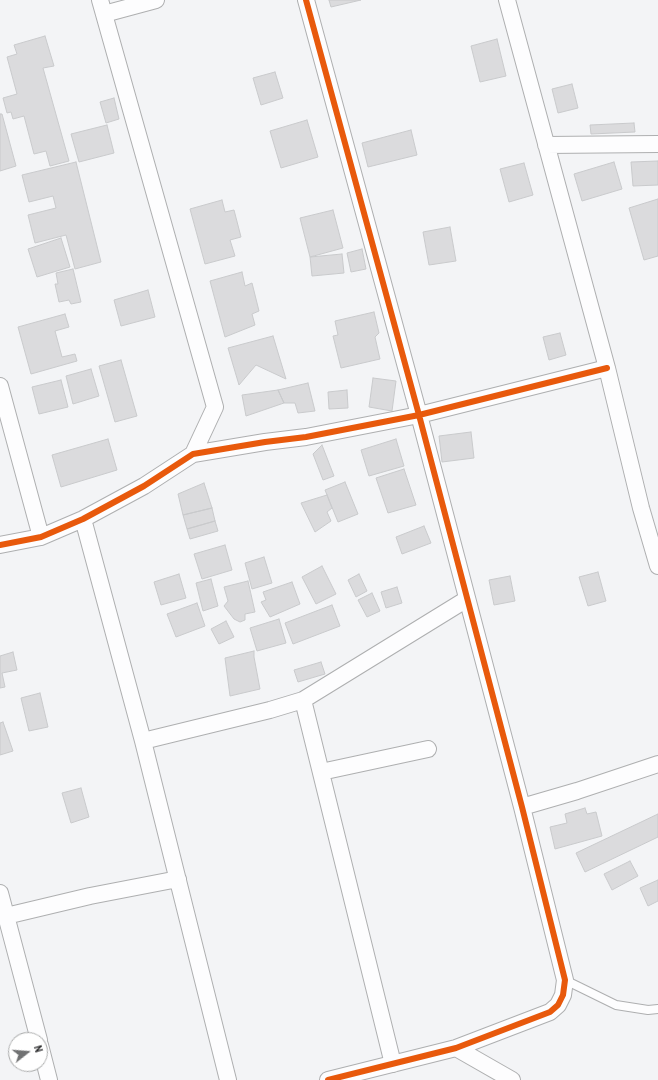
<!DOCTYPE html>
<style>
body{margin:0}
#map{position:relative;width:658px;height:1080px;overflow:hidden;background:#f3f4f6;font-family:"Archivo Narrow",sans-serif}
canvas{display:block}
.north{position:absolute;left:8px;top:1032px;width:40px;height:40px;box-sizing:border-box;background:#fff;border:1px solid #a9aaaa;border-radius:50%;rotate:73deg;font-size:11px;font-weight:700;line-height:16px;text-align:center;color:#292a2b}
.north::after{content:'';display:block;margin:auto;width:14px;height:18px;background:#707172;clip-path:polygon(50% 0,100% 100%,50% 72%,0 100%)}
</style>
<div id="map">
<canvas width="658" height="1080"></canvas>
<div class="north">N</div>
</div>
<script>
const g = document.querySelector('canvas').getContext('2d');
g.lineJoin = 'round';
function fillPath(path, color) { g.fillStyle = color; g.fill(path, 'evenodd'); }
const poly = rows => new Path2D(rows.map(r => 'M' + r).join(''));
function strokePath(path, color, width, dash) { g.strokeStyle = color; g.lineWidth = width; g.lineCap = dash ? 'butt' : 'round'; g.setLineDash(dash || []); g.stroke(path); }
const building = poly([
 [329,0,361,0,331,7,329,0],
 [45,36,54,66,43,68,69,161,50,166,46,151,34,154,24,116,13,119,11,112,7,113,3,98,17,94,7,57,17,54,14,45,45,36],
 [497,39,506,76,480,82,471,46,497,39],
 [275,72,283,98,261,105,253,78,275,72],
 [572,84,578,108,558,113,552,89,572,84],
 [114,98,119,119,106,123,100,102,114,98],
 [0,114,2,114,16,166,0,171,0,114],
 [307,120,318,157,281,168,270,131,307,120],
 [634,123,635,132,591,134,590,125,634,123],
 [107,125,114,153,79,162,71,134,107,125],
 [411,130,417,155,368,167,362,143,411,130],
 [658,161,658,185,633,186,631,162,658,161],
 [76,162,101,262,75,269,66,235,35,243,28,215,56,208,53,196,29,202,22,175,76,162],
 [614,162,622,189,582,201,574,174,614,162],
 [524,163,533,195,509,202,500,169,524,163],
 [658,199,658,256,644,260,629,208,658,199],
 [222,200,225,212,234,210,241,237,230,240,235,256,205,264,190,209,222,200],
 [333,210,343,248,310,257,300,218,333,210],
 [450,227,456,261,429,265,423,232,450,227],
 [61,238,70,267,37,277,28,249,61,238],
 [362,249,366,269,351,272,347,253,362,249],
 [342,254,344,273,312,276,310,257,342,254],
 [73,269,81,302,71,304,69,300,59,302,55,284,58,284,56,273,73,269],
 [242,272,245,286,252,283,259,311,252,314,255,325,225,337,210,281,242,272],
 [148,290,155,317,121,326,114,300,148,290],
 [374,312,379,333,375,337,380,359,341,368,333,336,338,335,335,321,374,312],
 [65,314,69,327,55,331,62,357,75,354,77,361,31,374,18,327,65,314],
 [560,333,566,355,549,360,543,337,560,333],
 [273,336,286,379,256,365,239,385,228,348,273,336],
 [121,360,137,416,115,422,99,366,121,360],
 [91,369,99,396,73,404,66,376,91,369],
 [373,378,396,381,392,411,369,407,373,378],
 [61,380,68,407,39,414,32,387,61,380],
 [308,383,315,411,298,413,295,403,284,403,278,390,308,383],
 [278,390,284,403,246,416,242,395,278,390],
 [347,390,348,408,329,409,328,392,347,390],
 [471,432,474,458,442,462,439,436,471,432],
 [108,439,117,470,61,487,52,455,108,439],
 [396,439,404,466,369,476,361,450,396,439],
 [322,445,334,476,323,480,313,454,322,445],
 [404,469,416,505,388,513,376,478,404,469],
 [345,482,358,514,338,522,325,490,345,482],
 [204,483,212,508,183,515,178,494,204,483],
 [327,495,332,508,327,512,331,521,315,532,301,503,327,495],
 [212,508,215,521,187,529,183,515,212,508],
 [215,521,218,531,190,539,187,529,215,521],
 [424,526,431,543,402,554,396,537,424,526],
 [225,545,232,570,202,579,194,554,225,545],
 [264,557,272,583,252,589,245,563,264,557],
 [322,566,336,594,316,604,302,577,322,566],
 [598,572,606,601,588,606,579,577,598,572],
 [179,574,186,598,161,605,154,582,179,574],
 [359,574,367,591,356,597,348,580,359,574],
 [510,576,515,601,494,605,489,580,510,576],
 [211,579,218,606,203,611,196,583,211,579],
 [248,581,255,612,245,614,245,620,240,622,234,619,224,606,228,601,224,587,248,581],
 [292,582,300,604,270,617,261,602,266,600,263,592,292,582],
 [397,587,402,603,386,608,381,592,397,587],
 [372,593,380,611,367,617,358,600,372,593],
 [197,603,205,626,176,637,167,614,197,603],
 [332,605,340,626,293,644,285,623,332,605],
 [279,619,286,643,257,651,250,628,279,619],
 [226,621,234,637,219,644,211,629,226,621],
 [254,651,254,657,260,689,230,696,225,658,254,651],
 [13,652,17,670,2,673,5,687,0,688,0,656,13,652],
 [321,662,325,674,298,682,294,670,321,662],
 [40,693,48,727,29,731,21,698,40,693],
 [3,722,13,751,0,755,0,723,3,722],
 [81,788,89,817,71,823,62,793,81,788],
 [585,808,587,814,596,812,602,836,555,849,550,827,567,823,565,814,585,808],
 [658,814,658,837,585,872,576,853,658,814],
 [630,861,638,876,612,890,604,874,630,861],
 [658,880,658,901,648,906,640,888,658,880]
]);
const service = poly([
 [565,980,616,1005,648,1010,658,1009]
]);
const minor = poly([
 [100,0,215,407,193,454],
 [306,0,419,415,522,807,565,980,563,995,558,1005,550,1012,456,1048,328,1080],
 [507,0,607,368,641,508,658,566],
 [104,14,156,0],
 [546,145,658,144],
 [0,386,41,537],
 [83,519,143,741,228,1080],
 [0,545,41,537,83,519,144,486,193,454,265,442,306,437,419,415,607,368],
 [303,700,393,1064],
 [143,741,270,710,303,700,467,599],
 [321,772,428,749],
 [522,807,577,791,658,764],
 [0,893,39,1040],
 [6,916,90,896,178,879],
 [40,1045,49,1080],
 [456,1048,512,1080]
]);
const cycleway = poly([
 [306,0,419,415,522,807,565,980,563,995,558,1005,550,1012,456,1048,328,1080],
 [0,545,41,537,83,519,144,486,193,454,265,442,306,437,419,415,607,368]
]);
fillPath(building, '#dbdbdd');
strokePath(building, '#c9cacc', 1);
strokePath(service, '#aeafb0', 10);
strokePath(minor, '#aeafb0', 18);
strokePath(service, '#fdfdfe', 8);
strokePath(minor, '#fdfdfe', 16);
strokePath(cycleway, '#e8590c', 6);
</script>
